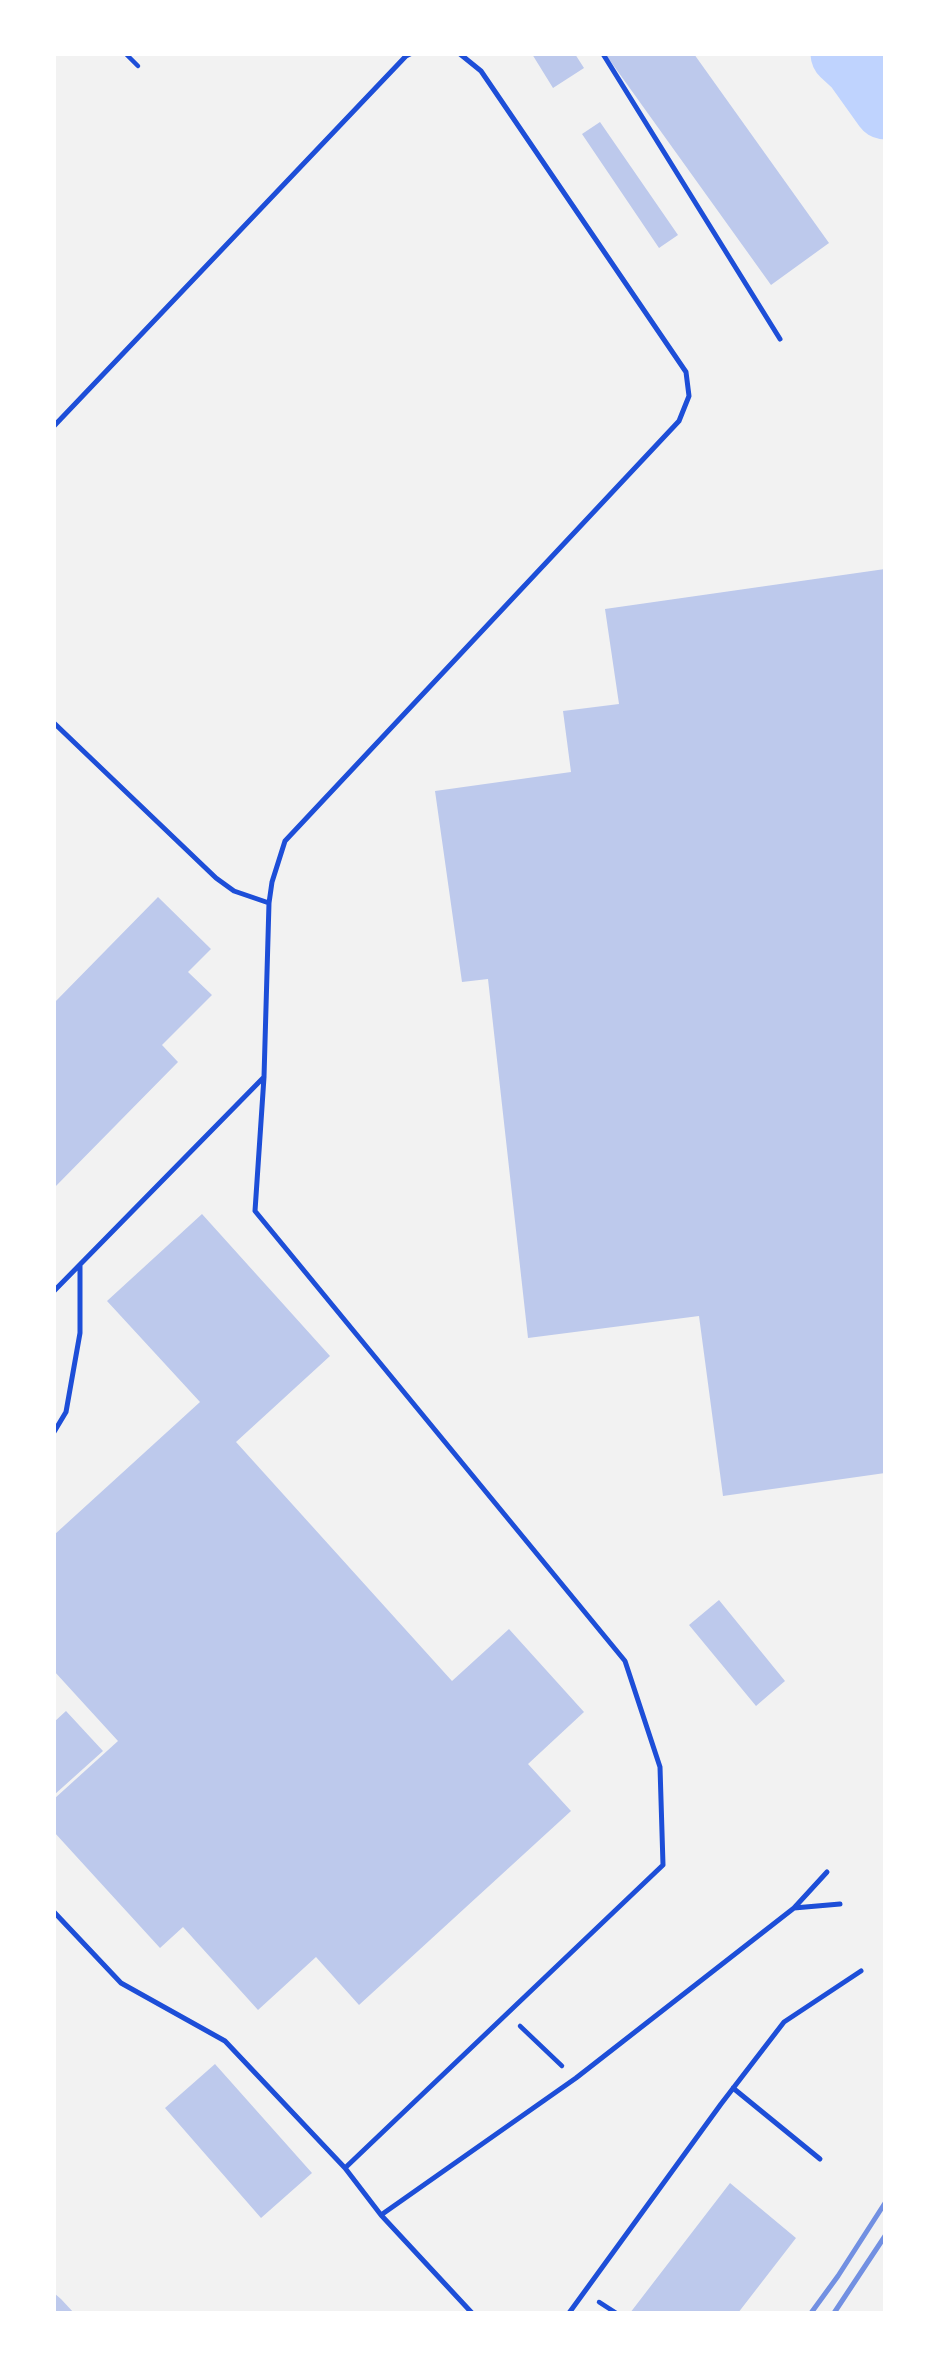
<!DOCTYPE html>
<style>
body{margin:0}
#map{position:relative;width:939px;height:2367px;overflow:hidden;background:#f2f2f2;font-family:Arial,sans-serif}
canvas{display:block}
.frame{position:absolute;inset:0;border:56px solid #fff;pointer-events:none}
</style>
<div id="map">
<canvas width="939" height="2367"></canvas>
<div class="frame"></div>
</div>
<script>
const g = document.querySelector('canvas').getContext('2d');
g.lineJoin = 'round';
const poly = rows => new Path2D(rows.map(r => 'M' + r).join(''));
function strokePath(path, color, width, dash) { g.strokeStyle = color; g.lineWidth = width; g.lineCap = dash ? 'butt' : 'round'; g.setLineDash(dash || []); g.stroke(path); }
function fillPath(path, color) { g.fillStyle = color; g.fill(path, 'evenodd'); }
const river = poly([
 [842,54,855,66,885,108]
]);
const building = poly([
 [532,54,575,54,584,68,553,88],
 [607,54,694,54,829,243,771,285,606,55],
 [600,122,678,235,659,248,582,134],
 [885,569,885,1473,723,1496,699,1316,528,1338,488,979,462,982,435,791,571,772,563,711,619,704,605,609],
 [158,897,211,949,188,972,212,995,162,1045,178,1062,54,1188,54,1003],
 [202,1214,330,1356,236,1442,452,1681,509,1629,584,1712,528,1764,571,1811,359,2005,316,1957,258,2010,183,1927,160,1948,54,1832,54,1799,118,1741,54,1671,54,1535,200,1402,107,1301],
 [719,1600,785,1681,756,1706,689,1625],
 [66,1711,103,1751,54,1795,54,1722],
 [215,2064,312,2173,261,2218,165,2108],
 [730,2183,796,2238,738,2313,630,2313],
 [54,2293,61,2299,74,2313,54,2313]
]);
const path = poly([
 [126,54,138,66],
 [520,2026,562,2066],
 [599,2302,616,2313]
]);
const service = poly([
 [603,54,780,339],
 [54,426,406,56,410,54],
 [54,723,216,878,234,891,269,903,272,882,285,841,679,421,689,396,686,372,481,71,460,54],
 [54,1291,264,1077],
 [54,1432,66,1412,80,1333,80,1265],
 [827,1872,794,1908,840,1904],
 [54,1912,121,1983,225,2041,345,2168,663,1865,660,1767,625,1661,255,1211,264,1077,269,903],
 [733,2088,820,2159],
 [345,2168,381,2215,576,2078,794,1908],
 [381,2215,472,2313],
 [569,2313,721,2104,784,2022,861,1971]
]);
const rail = poly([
 [811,2313,838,2276,885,2203],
 [834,2313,885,2236]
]);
strokePath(river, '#bfd3fe', 63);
fillPath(building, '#bdc9ec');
strokePath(path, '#1d4ed8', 4.5);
strokePath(service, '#1d4ed8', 5);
strokePath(rail, '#7290e2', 5);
</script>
